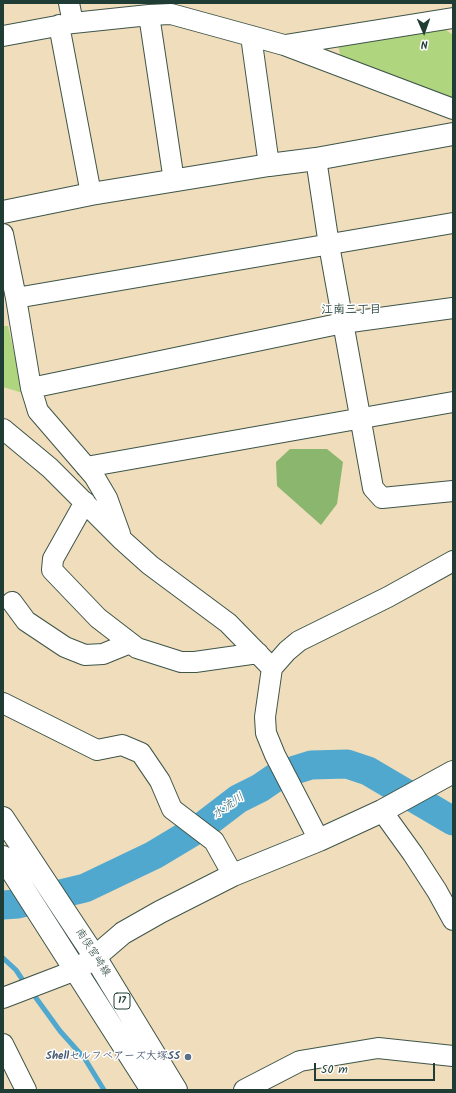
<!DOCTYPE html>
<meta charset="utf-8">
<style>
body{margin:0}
#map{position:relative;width:456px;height:1093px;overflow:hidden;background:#f0ddbc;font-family:Kalam,sans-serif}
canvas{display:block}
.frame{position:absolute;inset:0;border:4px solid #1f3d34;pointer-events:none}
.north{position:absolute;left:404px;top:12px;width:40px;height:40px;-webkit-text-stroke:3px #fff;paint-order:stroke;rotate:178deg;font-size:11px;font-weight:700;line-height:16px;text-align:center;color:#1f3d34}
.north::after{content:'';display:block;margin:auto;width:14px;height:18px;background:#1f3d34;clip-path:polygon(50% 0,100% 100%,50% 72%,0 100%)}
.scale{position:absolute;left:314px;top:1063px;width:121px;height:18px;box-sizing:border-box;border:2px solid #1f3d34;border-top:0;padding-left:5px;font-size:12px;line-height:14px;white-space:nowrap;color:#1f3d34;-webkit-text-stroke:3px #fff;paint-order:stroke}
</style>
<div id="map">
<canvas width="456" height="1093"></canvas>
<div class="frame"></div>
<div class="north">N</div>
<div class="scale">50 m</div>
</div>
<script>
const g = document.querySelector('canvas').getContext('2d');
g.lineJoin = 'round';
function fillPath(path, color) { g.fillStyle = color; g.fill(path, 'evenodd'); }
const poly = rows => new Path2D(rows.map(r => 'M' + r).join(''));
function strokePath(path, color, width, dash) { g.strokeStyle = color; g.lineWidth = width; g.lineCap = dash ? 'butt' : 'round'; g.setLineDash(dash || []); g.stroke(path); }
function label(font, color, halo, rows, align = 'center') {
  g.font = font + ' Kalam,"Klee One",sans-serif'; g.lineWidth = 3; g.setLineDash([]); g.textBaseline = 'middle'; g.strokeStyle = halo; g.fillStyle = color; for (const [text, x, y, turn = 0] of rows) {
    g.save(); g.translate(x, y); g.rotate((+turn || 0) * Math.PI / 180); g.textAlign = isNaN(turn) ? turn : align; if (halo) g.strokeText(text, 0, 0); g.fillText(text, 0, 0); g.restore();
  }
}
const green = poly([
 [442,27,453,35,453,98,341,58,338,45],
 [3,326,8,326,23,393,3,387]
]);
const forest = poly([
 [290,449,327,449,343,462,337,504,321,525,277,486,276,462]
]);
const stream = poly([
 [3,958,16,970,26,985],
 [31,991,60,1031,85,1059,104,1090]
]);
const river = poly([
 [3,905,18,904,85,888,154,855,204,825,238,799,260,788,279,775,311,765,347,764,368,771,453,821]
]);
const street = poly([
 [69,3,73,23],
 [149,15,174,181],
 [59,25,91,194],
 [3,36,73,23,149,15,171,14,284,45,453,109],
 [251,36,269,165],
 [285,45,453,18],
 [316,159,329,245,373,488,382,498,453,491],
 [3,234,16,298,31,388,38,411,94,476,107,498,120,534],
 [16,298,453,223],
 [31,388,343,323,453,308],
 [3,429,50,468,121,539,150,565,228,623,272,668],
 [86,467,453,402],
 [85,502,53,559,52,570,98,618,137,648,181,662,195,662,258,653],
 [12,602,26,621,65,647,85,655,103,654,130,643],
 [3,703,97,750,122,745,141,753,160,781,172,809,214,841,233,875],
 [382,811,413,854,437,891,453,920],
 [319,840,275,755,266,733,265,717,272,668,287,651,299,641,388,597,453,561],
 [3,998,76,970],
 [3,1044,26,1090],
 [244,1090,300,1061,378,1048,453,1056]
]);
const secondary = poly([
 [3,212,91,194,269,165,316,159,453,134],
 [76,970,95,957,123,933,160,912,233,875,319,840,382,811,453,772]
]);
const primary = poly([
 [3,818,95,957,176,1090],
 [3,857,152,1090]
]);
const markers = [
 [188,1057,4,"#5c6f8a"]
];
const shields = [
 [122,1001,16]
];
const shieldNames = [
 ["17",122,1001]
];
const streetNames = [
 ["南俣宮崎線",92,953,57]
];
const serviceNames = [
 ["Shellセルフベアーズ大塚SS",180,1057]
];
const neighbourhoodNames = [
 ["江南三丁目",351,311]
];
const waterNames = [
 ["水流川",229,807,-35]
];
fillPath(green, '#afd57f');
fillPath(forest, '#8bb66e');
strokePath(stream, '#51a8ce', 5);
strokePath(river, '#51a8ce', 29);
strokePath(street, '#3e5548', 22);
strokePath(secondary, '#3e5548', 24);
strokePath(primary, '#3e5548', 24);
strokePath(street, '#fff', 20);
strokePath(secondary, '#fff', 22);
strokePath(primary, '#fff', 22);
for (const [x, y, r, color] of markers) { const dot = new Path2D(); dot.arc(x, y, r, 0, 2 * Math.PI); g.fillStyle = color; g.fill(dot); strokePath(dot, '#fff', 1.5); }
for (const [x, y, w] of shields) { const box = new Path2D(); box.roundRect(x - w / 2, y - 8, w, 16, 3); g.fillStyle = '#fff'; g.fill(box); strokePath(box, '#1f3d34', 1); }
label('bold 10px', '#1f3d34', null, shieldNames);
label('11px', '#1f3d34', '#fff', streetNames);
label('bold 11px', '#4e5e75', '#fff', serviceNames, 'right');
label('bold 12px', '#1f3d34', '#fff', neighbourhoodNames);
label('italic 12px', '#30626a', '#fff', waterNames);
</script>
